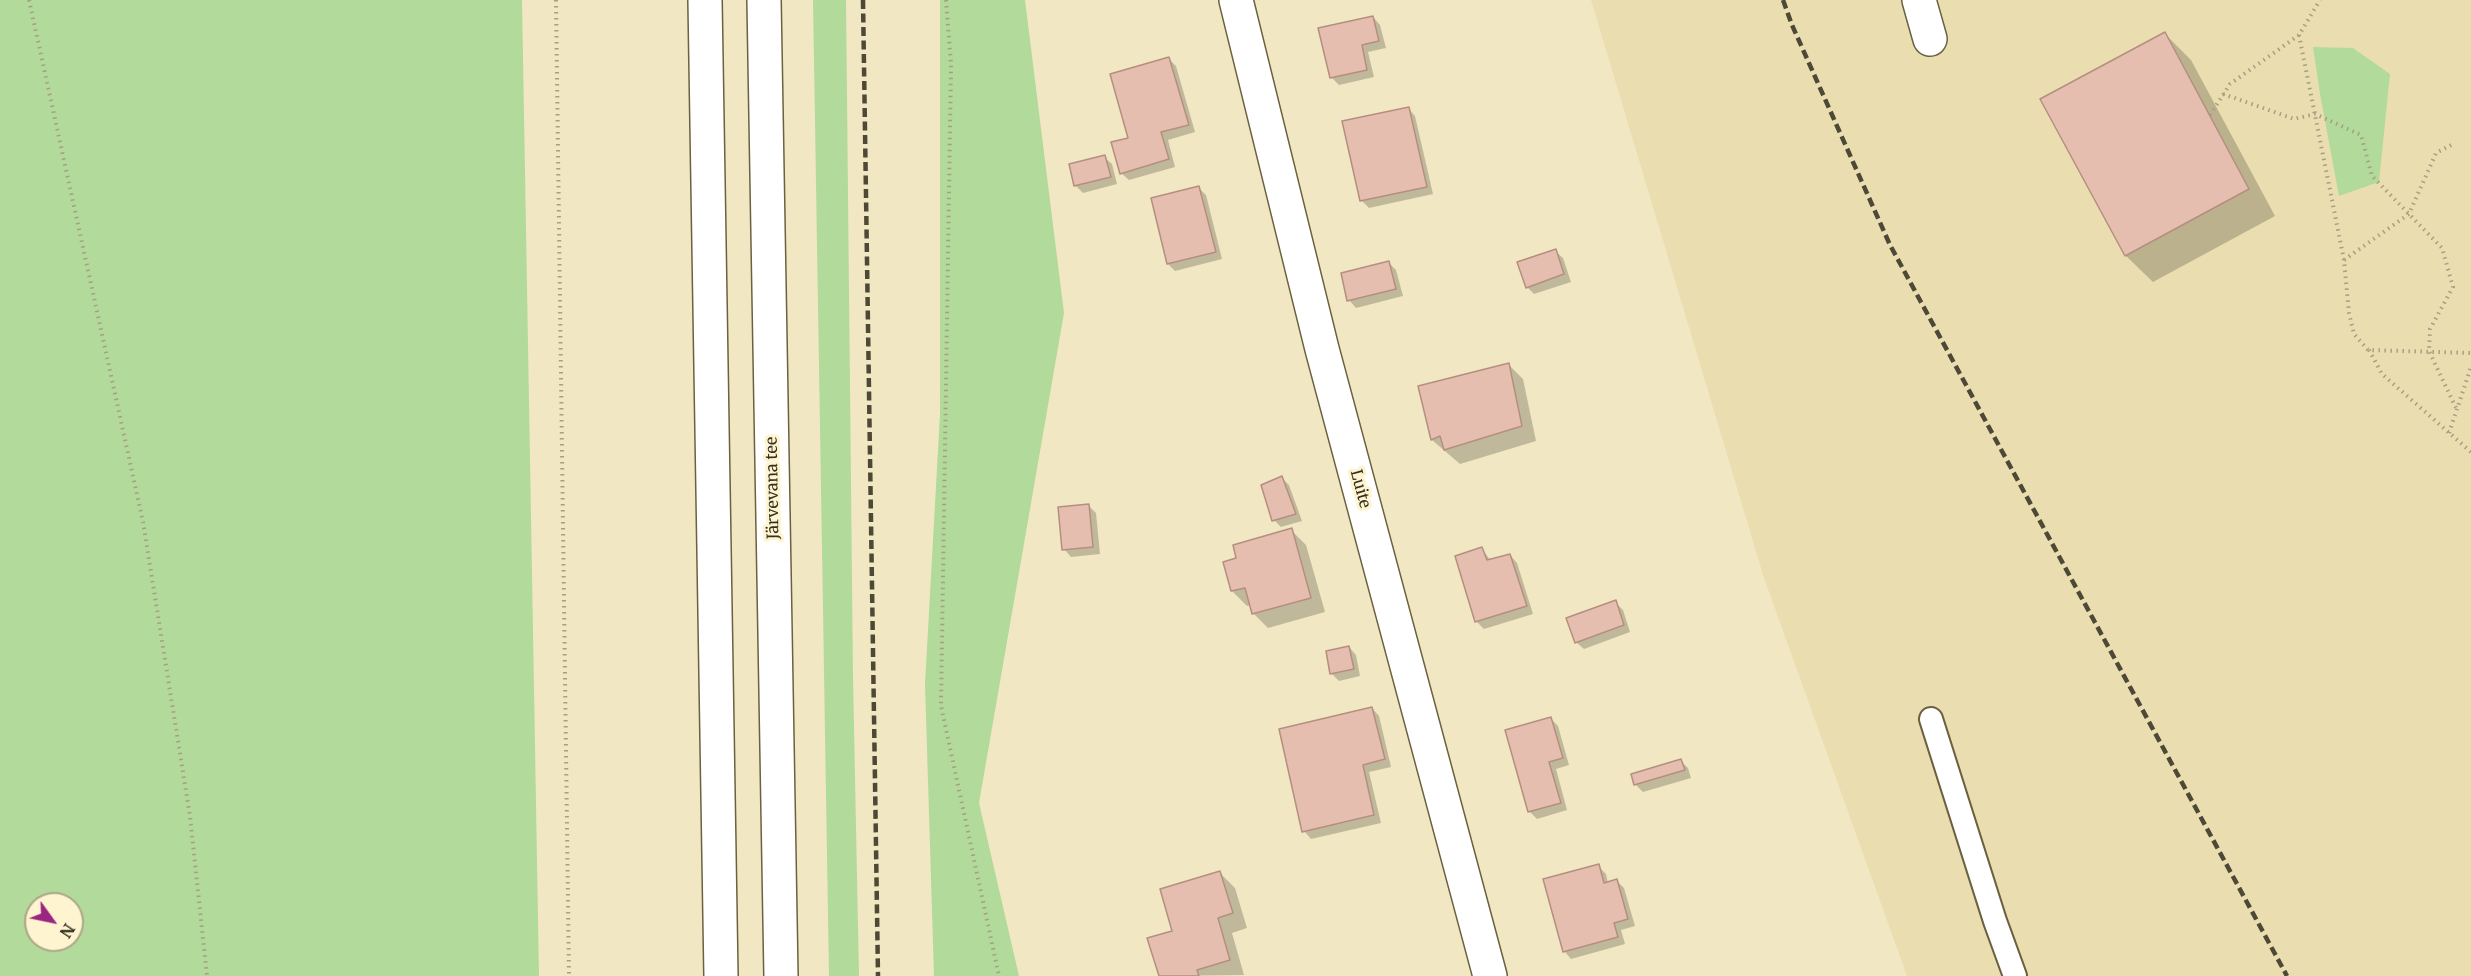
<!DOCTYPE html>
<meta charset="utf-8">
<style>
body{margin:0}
#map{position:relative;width:2471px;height:976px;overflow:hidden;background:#f1e7c2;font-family:Merriweather,serif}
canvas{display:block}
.north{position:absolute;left:24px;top:892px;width:60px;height:60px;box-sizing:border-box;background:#fef4cf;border:2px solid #ada689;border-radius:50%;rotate:123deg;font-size:16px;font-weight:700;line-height:24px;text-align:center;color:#343021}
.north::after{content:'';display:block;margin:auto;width:21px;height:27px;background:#9a2681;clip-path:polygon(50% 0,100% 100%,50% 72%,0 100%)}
</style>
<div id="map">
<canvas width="2471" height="976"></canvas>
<div class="north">N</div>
</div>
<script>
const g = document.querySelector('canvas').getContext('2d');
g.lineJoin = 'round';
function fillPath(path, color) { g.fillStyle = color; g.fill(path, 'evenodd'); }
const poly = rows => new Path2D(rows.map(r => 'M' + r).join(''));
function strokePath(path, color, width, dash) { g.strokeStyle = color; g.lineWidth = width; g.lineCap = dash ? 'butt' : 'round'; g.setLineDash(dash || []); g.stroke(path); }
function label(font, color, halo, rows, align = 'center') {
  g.font = font + ' Merriweather,serif'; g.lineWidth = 6; g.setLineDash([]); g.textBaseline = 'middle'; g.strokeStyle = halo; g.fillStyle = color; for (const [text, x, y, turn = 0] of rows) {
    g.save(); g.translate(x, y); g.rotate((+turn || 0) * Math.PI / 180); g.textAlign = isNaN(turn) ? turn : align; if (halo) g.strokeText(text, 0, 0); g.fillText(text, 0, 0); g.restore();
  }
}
const built = poly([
 [1591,0,2471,0,2471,976,1907,976,1764,578]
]);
const green = poly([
 [0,0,522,0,539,976,0,976],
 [36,904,72,904,72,940,36,940],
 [813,0,846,0,853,678,859,976,829,976],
 [940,0,1025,0,1064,313,979,803,1019,976,934,976,925,684,940,414],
 [2313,47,2353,48,2390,74,2379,182,2339,196,2320,94]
]);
const shadow = poly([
 [1373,17,1380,25,1386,48,1368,52,1374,77,1339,85,1331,77],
 [2164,33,2191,60,2275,216,2153,282,2126,256,2042,100],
 [1169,59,1176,66,1195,132,1168,140,1175,167,1129,180,1121,173,1130,139],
 [1408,108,1415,116,1433,194,1369,208,1361,200],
 [1104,157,1112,164,1117,184,1083,193,1076,186,1071,165],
 [1199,188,1206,195,1222,259,1175,271,1168,264],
 [1555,251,1563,258,1571,282,1534,294,1527,287],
 [1389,263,1396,270,1403,296,1356,308,1349,300],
 [1508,364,1523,379,1536,441,1460,464,1432,440],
 [1282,478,1289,485,1302,521,1281,527,1274,520],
 [1089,506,1096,513,1100,554,1071,557,1064,549],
 [1291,530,1306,545,1325,612,1268,628,1253,613,1251,605,1247,606,1232,591],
 [1482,549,1491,561,1510,555,1517,563,1533,614,1484,629,1477,622,1457,557],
 [1615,602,1623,610,1630,632,1584,649,1576,642],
 [1349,647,1356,655,1360,676,1339,681,1332,674,1327,652],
 [1372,708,1379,716,1391,767,1369,772,1381,823,1311,839,1304,831],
 [1550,718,1558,726,1569,765,1556,769,1567,810,1537,819,1530,812],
 [1681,761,1688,768,1691,778,1643,792,1636,785],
 [1598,866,1606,874,1608,883,1617,881,1624,888,1635,926,1621,930,1625,944,1571,959,1564,951],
 [1220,873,1235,888,1247,928,1232,933,1244,975,1160,976,1174,932]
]);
const building = poly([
 [1373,16,1379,41,1362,45,1367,70,1330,78,1318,28,1373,16],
 [2165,32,2249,189,2125,256,2040,99,2165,32],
 [1169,57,1189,125,1161,132,1169,159,1120,174,1111,142,1128,138,1110,74,1169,57],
 [1409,107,1427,187,1360,201,1342,121,1409,107],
 [1105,155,1111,177,1074,186,1069,164,1105,155],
 [1199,186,1216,252,1167,264,1151,198,1199,186],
 [1556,249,1564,274,1526,288,1517,262,1556,249],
 [1389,261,1396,289,1347,301,1341,273,1389,261],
 [1509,363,1522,426,1444,450,1440,436,1431,440,1418,386,1509,363],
 [1282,476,1296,514,1272,521,1261,485,1282,476],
 [1089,504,1093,547,1062,550,1058,507,1089,504],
 [1292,528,1311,598,1252,614,1245,588,1231,591,1223,562,1236,558,1233,545,1292,528],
 [1482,547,1487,560,1510,554,1527,606,1475,622,1455,556,1482,547],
 [1616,600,1624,625,1575,643,1566,618,1616,600],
 [1349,646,1354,669,1330,674,1326,651,1349,646],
 [1372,707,1385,759,1363,765,1374,815,1302,832,1279,729,1372,707],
 [1551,717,1563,758,1549,762,1561,803,1528,812,1505,730,1551,717],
 [1681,759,1685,770,1634,785,1631,774,1681,759],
 [1599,864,1604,883,1617,879,1628,919,1614,923,1618,937,1563,952,1543,879,1599,864],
 [1220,871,1233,913,1218,918,1230,960,1197,970,1199,976,1159,976,1147,938,1172,931,1160,889,1220,871]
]);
const path = poly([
 [29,0,143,522,190,816,207,976],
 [556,0,569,976],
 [946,0,951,64,941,706,999,976],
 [2299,35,2344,260,2349,313,2354,334,2368,350,2471,353],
 [2223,94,2294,119,2315,114,2361,135,2372,176,2442,248,2453,287,2430,329,2429,351,2457,410],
 [2210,115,2230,84,2299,35,2320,0],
 [2344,260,2409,214,2436,153,2453,144],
 [2369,350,2382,374,2471,452],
 [2449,433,2471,367]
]);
const lane = poly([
 [1931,719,1995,921,2015,976]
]);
const street = poly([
 [1236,0,1322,349,1490,976],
 [1919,0,1930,39]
]);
const highway = poly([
 [705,0,721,976],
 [764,0,781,976]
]);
const rail = poly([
 [863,0,878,976],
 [1783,0,1792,25,1890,245,2287,976]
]);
const streetNames = [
 ["Järvevana tee",773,488,-91],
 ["Luite",1360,489,75]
];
fillPath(built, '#eadeb1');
fillPath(green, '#b2da9b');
fillPath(shadow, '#0003');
fillPath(building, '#e5beaf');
strokePath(building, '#b48f80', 1.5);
strokePath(lane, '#6b6140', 26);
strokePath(street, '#6b6140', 36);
strokePath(highway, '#6b6140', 36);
strokePath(path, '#a69f82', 4, [1.5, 4.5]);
strokePath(lane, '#fff', 22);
strokePath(street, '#fff', 33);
strokePath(highway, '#fff', 33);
strokePath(rail, '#4e4937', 4.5, [9, 4.5]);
label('16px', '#343021', '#fef4cf', streetNames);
</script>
